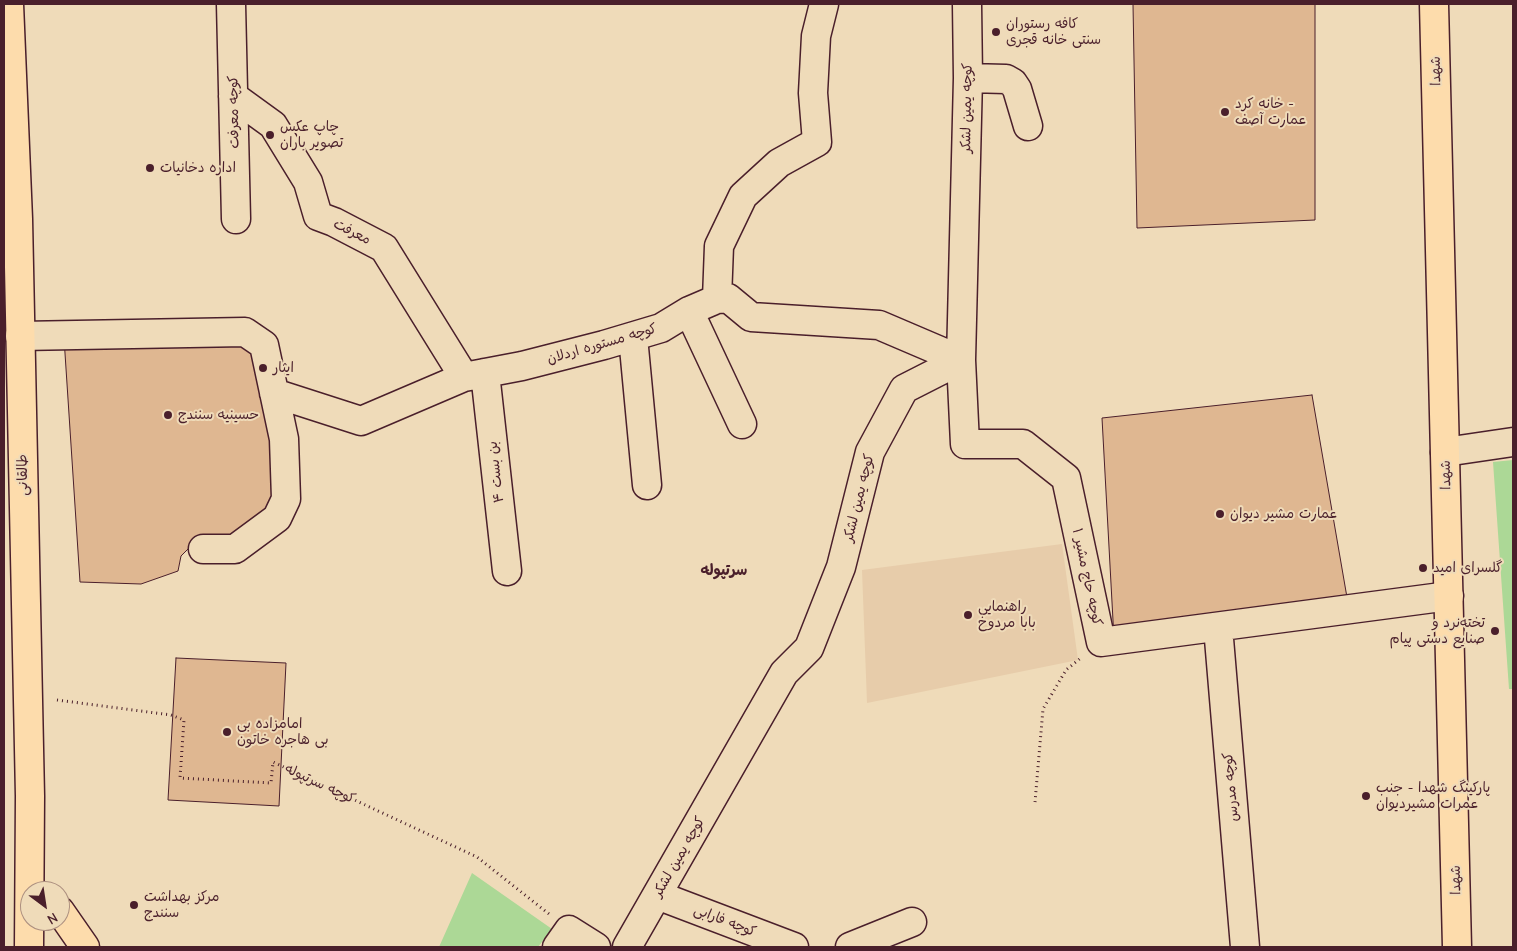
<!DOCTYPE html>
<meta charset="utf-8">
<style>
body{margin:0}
#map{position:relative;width:1517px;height:951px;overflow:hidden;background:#efdbb9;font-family:"Comic Neue",sans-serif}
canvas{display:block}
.frame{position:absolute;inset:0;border:5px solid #4a1f2b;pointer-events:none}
.north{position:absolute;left:20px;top:881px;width:50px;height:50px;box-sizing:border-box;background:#efdbb9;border:1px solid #ad9080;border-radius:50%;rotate:149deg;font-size:14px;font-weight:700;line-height:20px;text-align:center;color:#4a1f2b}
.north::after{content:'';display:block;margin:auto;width:18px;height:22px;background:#4a1f2b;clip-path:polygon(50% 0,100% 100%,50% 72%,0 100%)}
</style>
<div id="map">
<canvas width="1517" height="951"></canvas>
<div class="frame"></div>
<div class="north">N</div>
</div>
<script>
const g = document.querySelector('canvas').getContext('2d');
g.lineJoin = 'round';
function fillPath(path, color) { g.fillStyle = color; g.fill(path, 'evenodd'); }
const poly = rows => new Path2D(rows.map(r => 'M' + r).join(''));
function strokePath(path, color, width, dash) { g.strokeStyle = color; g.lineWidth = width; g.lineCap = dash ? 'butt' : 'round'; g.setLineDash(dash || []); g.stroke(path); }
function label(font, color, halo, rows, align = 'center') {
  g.font = font + ' "Comic Neue","Playpen Sans Arabic",sans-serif'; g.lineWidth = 4; g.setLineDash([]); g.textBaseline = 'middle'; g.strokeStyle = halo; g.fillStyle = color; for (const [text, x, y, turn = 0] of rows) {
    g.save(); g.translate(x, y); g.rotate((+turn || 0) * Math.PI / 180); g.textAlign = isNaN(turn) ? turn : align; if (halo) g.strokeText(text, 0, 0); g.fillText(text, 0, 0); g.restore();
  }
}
const built = poly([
 [1062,544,1078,660,867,703,862,570]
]);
const green = poly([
 [1513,460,1513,689,1509,689,1493,462],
 [472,873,552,929,538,947,439,947]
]);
const building = poly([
 [1133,4,1315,4,1315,220,1137,228,1133,4],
 [64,338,238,338,256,354,276,476,269,507,239,544,196,541,181,556,178,571,141,584,80,582,64,338],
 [1312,395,1349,609,1114,639,1102,418,1312,395],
 [176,658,286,663,279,806,168,800,176,658]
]);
const path = poly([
 [57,700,171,715,184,720,180,778,271,783,273,762,477,857,549,914],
 [1035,802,1043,709,1066,670,1082,657]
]);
const minor = poly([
 [231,4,236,219],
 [967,4,968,78,961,360,965,444,1023,444,1066,478,1101,642,1449,596],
 [968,78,1006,79,1013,83,1017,89,1028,126],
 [233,96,273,125,308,182,318,216,334,222,384,248,464,377],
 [717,299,719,246,743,196,779,163,817,142,813,93,816,36,824,4],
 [689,311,742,424],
 [20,336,245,332,264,345,284,439,286,499,277,518,235,549,203,549],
 [633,337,647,485],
 [485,373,507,571],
 [274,393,361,421,464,377,522,366,604,345,661,328,689,311,717,299,728,298,751,317,879,325,961,360],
 [1445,452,1513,442],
 [1218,627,1245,947],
 [657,895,794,947],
 [557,947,569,930,596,947],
 [627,947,784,673,809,648,841,567,870,452,904,389,961,360],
 [850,947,912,922]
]);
const major = poly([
 [9,4,18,219,30,796,29,947],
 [1434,4,1457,947],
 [60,911,85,947]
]);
const markers = [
 [996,32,5,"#4a1f2b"],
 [1225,112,5,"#4a1f2b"],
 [270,135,5,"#4a1f2b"],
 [150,168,5,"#4a1f2b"],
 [263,368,5,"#4a1f2b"],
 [168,415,5,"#4a1f2b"],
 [1220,514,5,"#4a1f2b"],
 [1423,568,5,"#4a1f2b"],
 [968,615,5,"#4a1f2b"],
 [1495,631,5,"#4a1f2b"],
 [227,732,5,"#4a1f2b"],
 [1366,796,5,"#4a1f2b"],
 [134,905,5,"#4a1f2b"]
];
const poiNames = [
 ["کافه رستوران",1006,24],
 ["سنتی خانه قجری",1006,40],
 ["خانه کرد -",1235,104],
 ["عمارت آصف",1235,120],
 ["چاپ عکس",280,127],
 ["تصویر باران",280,143],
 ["اداره دخانیات",160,168],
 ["ایثار",273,368],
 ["حسینیه سنندج",178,415],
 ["عمارت مشیر دیوان",1230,514],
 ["گلسرای امید",1433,568],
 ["راهنمایی",978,607],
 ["بابا مردوخ",978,623],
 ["تخته‌نرد و",1485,623,"right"],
 ["صنایع دستی پیام",1485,639,"right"],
 ["امامزاده بی",237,724],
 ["بی هاجره خاتون",237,740],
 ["پارکینگ شهدا - جنب",1376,788],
 ["عمرات مشیردیوان",1376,804],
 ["مرکز بهداشت",144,897],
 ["سنندج",144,913]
];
const streetNames = [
 ["شهدا",1436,71,-91],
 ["کوچه یمین لشکر",967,108,-89],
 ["کوچه معرفت",234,112,-91],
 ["معرفت",352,232,27],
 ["کوچه مستوره اردلان",602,344,-16],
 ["بن بست ۴",496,472,-96],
 ["طالقانی",23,475,-91],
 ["شهدا",1446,475,-91],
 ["کوچه یمین لشکر",859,498,-76],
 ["کوچه حاج مشیر ۱",1087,577,78],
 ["کوچه سرتپوله",320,784,25],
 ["کوچه مدرس",1231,787,-95],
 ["کوچه یمین لشکر",679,857,-60],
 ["شهدا",1456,880,-91],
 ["کوچه فارابی",725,921,21]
];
const neighbourhoodNames = [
 ["سرتپوله",724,571]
];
fillPath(built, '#e7ccaa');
fillPath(green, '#acd896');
fillPath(building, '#dfb791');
strokePath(building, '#4a1f2b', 1);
strokePath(minor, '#4a1f2b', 31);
strokePath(major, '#4a1f2b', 31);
strokePath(path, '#4a1f2b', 3, [1, 4]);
strokePath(minor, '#efdbb9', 28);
strokePath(major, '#fddcac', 28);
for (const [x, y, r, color] of markers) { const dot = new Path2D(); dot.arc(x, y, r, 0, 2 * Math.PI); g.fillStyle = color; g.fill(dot); strokePath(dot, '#efdbb9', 2); }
label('14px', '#4a1f2b', '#efdbb9', poiNames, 'left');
label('14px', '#4a1f2b', '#efdbb9', streetNames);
label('bold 15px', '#4a1f2b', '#efdbb9', neighbourhoodNames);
</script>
